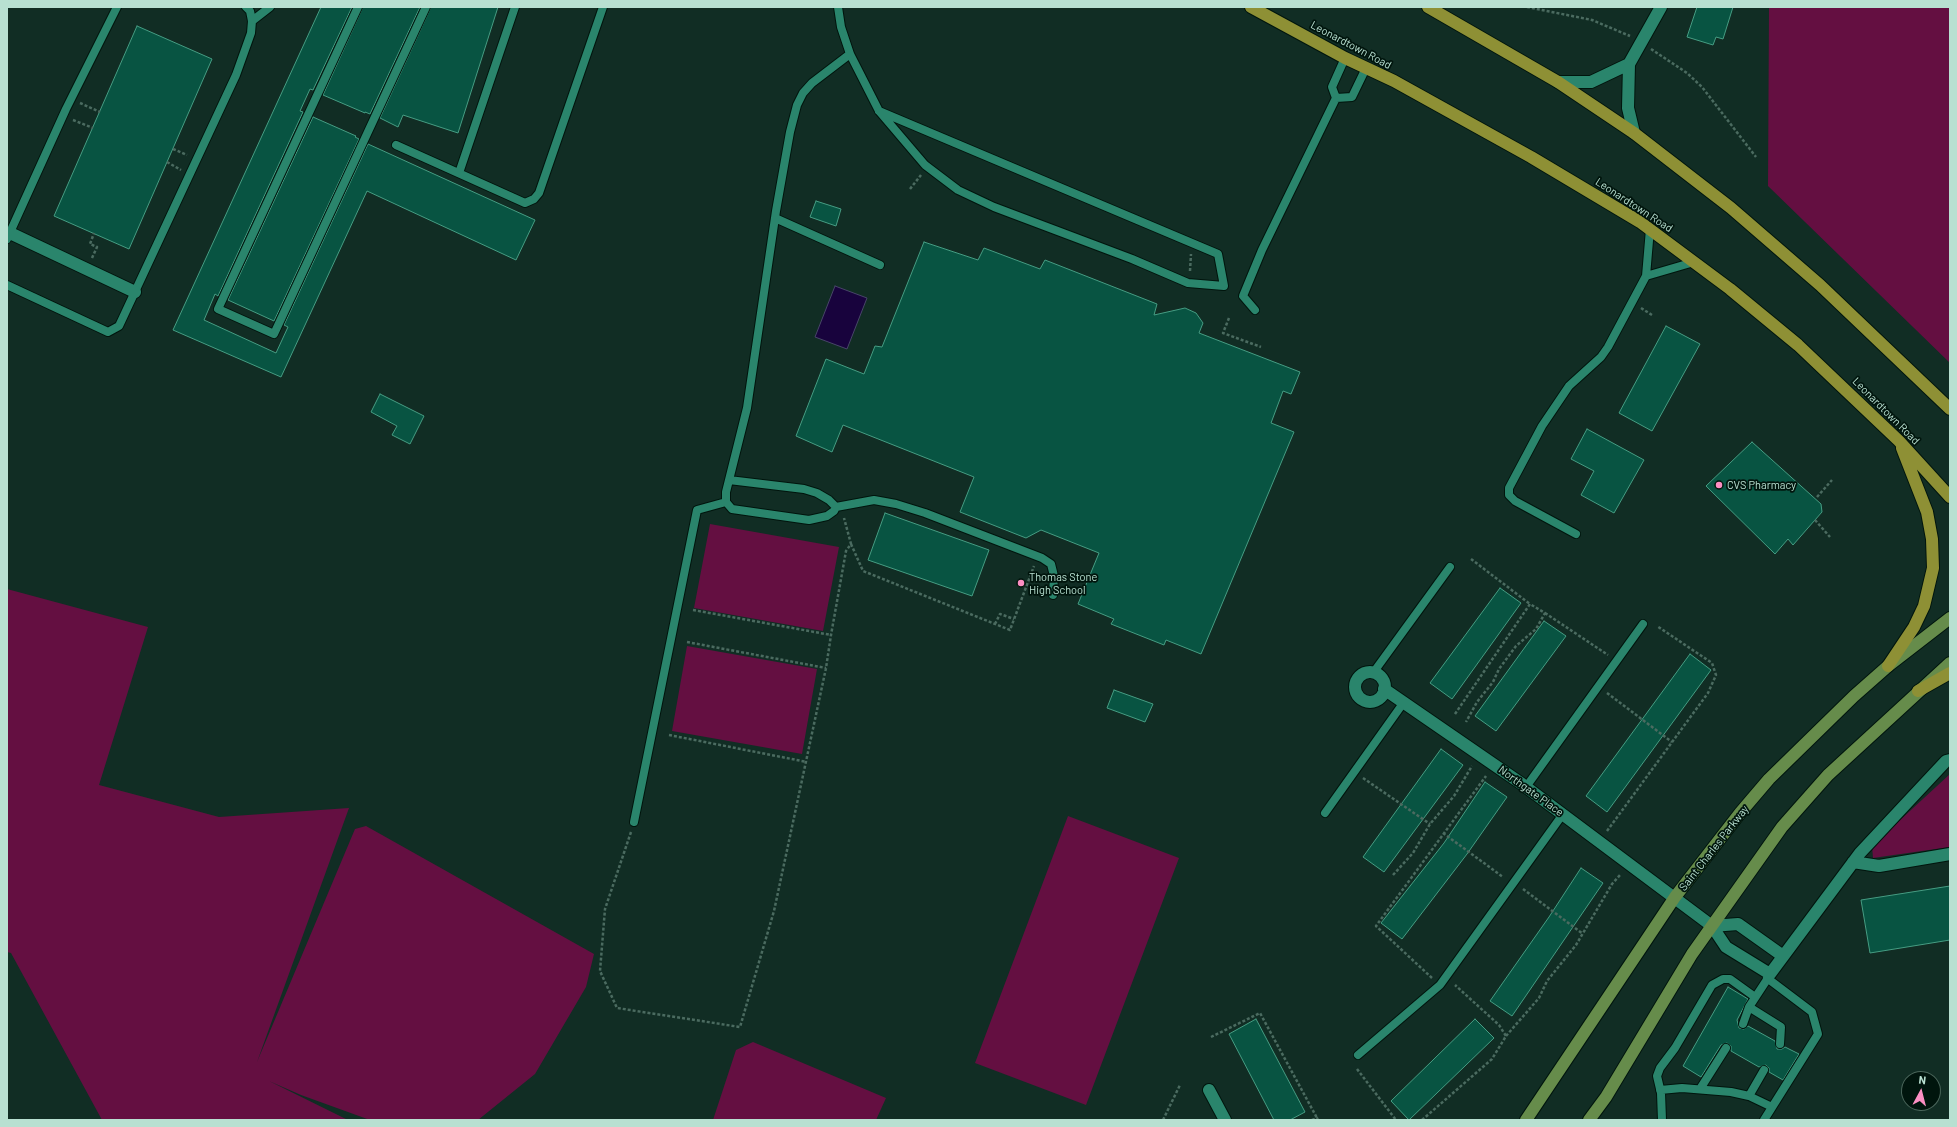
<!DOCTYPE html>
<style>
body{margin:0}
#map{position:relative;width:1957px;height:1127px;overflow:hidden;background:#112d24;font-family:Barlow,sans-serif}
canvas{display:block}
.frame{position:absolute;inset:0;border:8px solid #b8e0d1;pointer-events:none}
.north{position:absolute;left:1901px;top:1071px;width:40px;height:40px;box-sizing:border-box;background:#00150d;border:1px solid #4a665b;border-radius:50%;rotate:7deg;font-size:11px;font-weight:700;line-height:16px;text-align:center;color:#b8e0d1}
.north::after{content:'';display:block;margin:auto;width:14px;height:18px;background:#fc8fc3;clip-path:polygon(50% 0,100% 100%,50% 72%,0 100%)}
</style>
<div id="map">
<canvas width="1957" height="1127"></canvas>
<div class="frame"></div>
<div class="north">N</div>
</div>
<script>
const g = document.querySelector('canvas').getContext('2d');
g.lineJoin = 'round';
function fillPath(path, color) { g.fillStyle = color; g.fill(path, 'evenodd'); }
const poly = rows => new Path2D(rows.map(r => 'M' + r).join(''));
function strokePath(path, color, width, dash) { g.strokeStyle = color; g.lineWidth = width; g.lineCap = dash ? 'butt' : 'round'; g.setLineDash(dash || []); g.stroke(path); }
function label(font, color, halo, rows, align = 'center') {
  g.font = font + ' Barlow,sans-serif'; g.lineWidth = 3.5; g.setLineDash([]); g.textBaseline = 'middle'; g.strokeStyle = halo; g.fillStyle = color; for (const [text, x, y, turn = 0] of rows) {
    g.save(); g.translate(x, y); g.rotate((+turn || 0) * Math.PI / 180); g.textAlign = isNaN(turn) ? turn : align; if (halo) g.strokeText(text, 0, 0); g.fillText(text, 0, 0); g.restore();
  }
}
const green = poly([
 [1769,7,1950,7,1950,363,1768,186],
 [710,524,839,547,823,631,694,608],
 [7,589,148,627,99,785,219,817,349,808,257,1062,355,829,366,826,594,954,586,987,535,1074,478,1120,370,1120,301,1095,269,1081,348,1120,102,1120,11,953,7,952],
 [687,646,817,669,802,754,672,731],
 [1950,774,1950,847,1873,858,1872,846],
 [1068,816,1179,858,1086,1105,975,1063],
 [753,1042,886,1098,876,1120,713,1120,736,1050]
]);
const water = poly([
 [835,286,867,298,847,349,815,337,835,286]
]);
const building = poly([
 [321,7,352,7,313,90,310,89,300,111,303,112,218,296,215,294,204,320,276,353,288,327,284,325,368,144,535,220,516,260,367,191,281,377,173,330,321,7],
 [363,7,420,7,370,114,365,112,365,113,323,95,363,7],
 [431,7,498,7,458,133,403,115,398,127,380,118,431,7],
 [1697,7,1733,7,1723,39,1716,37,1713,45,1687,37,1697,7],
 [137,26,212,59,129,249,54,216,137,26],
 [313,117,356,136,355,137,359,139,274,321,228,300,313,117],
 [816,201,841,209,836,226,810,217,816,201],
 [924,242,978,260,984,248,1040,269,1045,260,1157,304,1154,315,1185,308,1196,313,1203,323,1199,333,1300,372,1291,394,1283,391,1271,423,1294,432,1201,654,1166,640,1164,645,1111,624,1114,619,1078,604,1099,553,1041,530,1026,538,960,512,974,477,843,425,832,452,796,436,826,359,864,374,875,346,882,347,924,242],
 [1666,326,1700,344,1652,431,1619,413,1666,326],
 [380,394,424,416,410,444,392,435,397,426,371,412,380,394],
 [1587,429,1644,460,1614,513,1581,495,1594,471,1571,459,1587,429],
 [1752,442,1821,504,1822,512,1793,545,1788,539,1775,554,1706,486,1752,442],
 [885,513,989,550,972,596,868,560,885,513],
 [1500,588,1521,603,1452,699,1430,683,1500,588],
 [1544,621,1566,636,1496,731,1475,716,1544,621],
 [1690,654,1711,670,1607,812,1586,796,1690,654],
 [1114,690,1153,704,1145,722,1107,708,1114,690],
 [1441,749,1463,765,1384,872,1363,857,1441,749],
 [1485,782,1507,797,1467,854,1402,939,1381,923,1444,843,1485,782],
 [1581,868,1603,883,1512,1016,1490,1001,1549,917,1581,868],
 [1950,886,1950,940,1870,953,1861,900,1950,886],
 [1728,987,1748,999,1737,1020,1739,1028,1744,1029,1748,1026,1775,1041,1777,1049,1782,1049,1785,1047,1799,1054,1783,1080,1769,1072,1769,1068,1766,1065,1759,1067,1731,1051,1731,1046,1727,1043,1721,1045,1701,1077,1683,1066,1728,987],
 [1256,1019,1305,1112,1290,1120,1274,1120,1229,1034,1256,1019],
 [1475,1019,1494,1038,1409,1120,1391,1101,1475,1019]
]);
const path = poly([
 [1527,7,1592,20,1630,36],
 [1651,49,1687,73,1702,87,1756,157],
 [80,103,100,112],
 [73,120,93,128],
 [173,149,187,155],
 [167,162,181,170],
 [910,189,921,175],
 [92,258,97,247,90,244,94,233],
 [1190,271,1191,254],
 [1641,308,1652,315],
 [1229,318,1223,333,1261,347],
 [1817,497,1832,480],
 [1815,520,1830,537],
 [851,544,863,571,1010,630,1034,566],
 [1471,559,1530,604],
 [693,610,831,635],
 [1545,613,1608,655],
 [995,624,1000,614,1014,619],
 [687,642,826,668],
 [1607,693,1672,742],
 [1455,714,1530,604,1545,613,1536,629,1516,646,1499,669,1493,682,1477,702,1466,722],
 [669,735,807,762],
 [1363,778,1430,824],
 [1607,831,1708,693,1716,675,1712,663,1657,626],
 [631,832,605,909,600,971,617,1008,740,1027,774,911,826,668,831,635,846,551,851,544,844,518],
 [1443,833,1503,877],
 [1393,875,1413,853,1430,824,1454,796,1472,766],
 [1523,889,1583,934],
 [1432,978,1376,926,1486,776],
 [1506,1036,1539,998,1547,981,1576,945,1612,884,1621,874],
 [1211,1037,1260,1013,1317,1118],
 [1357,1069,1396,1120],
 [1163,1120,1180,1085],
 [1312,1120,1317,1118,1318,1120],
 [1422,1120,1492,1059,1506,1036,1499,1025,1455,985]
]);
const lane = poly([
 [358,7,218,309,274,334,426,7],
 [838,7,841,27,850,54,879,111,925,165,958,190,994,207,1132,259,1188,283,1224,286,1218,254,879,111],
 [252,21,270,7],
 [1336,98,1352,97,1366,68],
 [396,145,525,203,534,199,539,193,603,7],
 [459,173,515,7],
 [775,218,880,265],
 [1650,229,1646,276,1694,262],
 [7,239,66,109,117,7],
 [7,285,108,332,119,326,236,75,251,33,252,21,250,11,246,7],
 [1255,310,1243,296,1262,250,1336,98,1332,87,1345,58],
 [729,480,804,489,817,493,829,500,836,507,874,500,896,504,925,513,1042,558,1051,564,1054,576,1053,595],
 [836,507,834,511,827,516,809,520,732,509,726,502,726,492,747,408,776,211,790,132,797,105,803,93,812,83,850,54],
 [1576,534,1515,501,1509,495,1509,488,1542,426,1569,386,1601,357,1608,347,1646,276],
 [1373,673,1450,567],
 [1526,787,1643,624],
 [1325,813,1404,702],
 [634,822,697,510,726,502],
 [1749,1007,1781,1027,1780,1044],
 [1743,1024,1749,1007,1770,975],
 [1358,1055,1440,985,1563,814],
 [1700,1089,1726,1048],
 [1660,1090,1682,1088,1731,1092,1749,1096,1772,1107],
 [1749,1096,1764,1070],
 [1662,1120,1661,1093,1657,1076,1660,1068,1675,1048,1712,985,1723,979,1730,979,1755,997],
 [1764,1120,1818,1034,1812,1012,1767,978]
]);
const street = poly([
 [1629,64,1661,7],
 [1558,82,1591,82,1629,64,1628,108,1634,133],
 [10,233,135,292],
 '1355 687a15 15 0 1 1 30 0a15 15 0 1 1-30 0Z',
 [1384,689,1522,784,1712,926,1726,947,1770,974,1860,853,1946,761,1950,760],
 [1853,862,1879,866,1950,854],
 [1712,926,1738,924,1783,956],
 [1209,1090,1225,1120]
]);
const primary = poly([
 [1526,1120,1675,897,1740,813,1769,779,1854,696,1888,666,1950,618],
 [1589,1120,1606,1097,1692,954,1782,827,1828,775,1950,663]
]);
const highway = poly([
 [1251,7,1345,58,1394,81,1531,157,1640,222,1730,289,1798,345,1899,441,1950,497],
 [1428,7,1558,82,1634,133,1731,208,1820,285,1950,409],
 [1888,666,1914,627,1924,606,1933,568,1932,539,1927,512,1902,448],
 [1918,691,1950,673]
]);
const markers = [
 [1719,485,4,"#fc8fc3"],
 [1021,583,4,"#fc8fc3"]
];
const streetNames = [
 ["Leonardtown Road",1351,45,28],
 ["Leonardtown Road",1634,205,33],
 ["Leonardtown Road",1886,411,45],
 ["Northgate Place",1531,791,36],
 ["Saint Charles Parkway",1714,848,-52]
];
const poiNames = [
 ["CVS Pharmacy",1727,485],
 ["Thomas Stone",1029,577],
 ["High School",1029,590]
];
fillPath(green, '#640f41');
fillPath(water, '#18033d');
strokePath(water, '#484569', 1);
fillPath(building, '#085442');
strokePath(building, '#469d83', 1);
strokePath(lane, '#00150d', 10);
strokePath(street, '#00150d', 14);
strokePath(primary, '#00150d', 14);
strokePath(highway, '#00150d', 14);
strokePath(path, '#4b6b60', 2.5, [3, 2]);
strokePath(lane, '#2a856c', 8);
strokePath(street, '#2a856c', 12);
strokePath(primary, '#668c4b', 12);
strokePath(highway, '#8e9035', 12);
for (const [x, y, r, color] of markers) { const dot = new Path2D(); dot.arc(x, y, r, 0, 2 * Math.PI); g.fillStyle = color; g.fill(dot); strokePath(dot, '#00150d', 1.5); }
label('11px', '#b8e0d1', '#00150d', streetNames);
label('11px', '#b8e0d1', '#00150d', poiNames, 'left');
</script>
